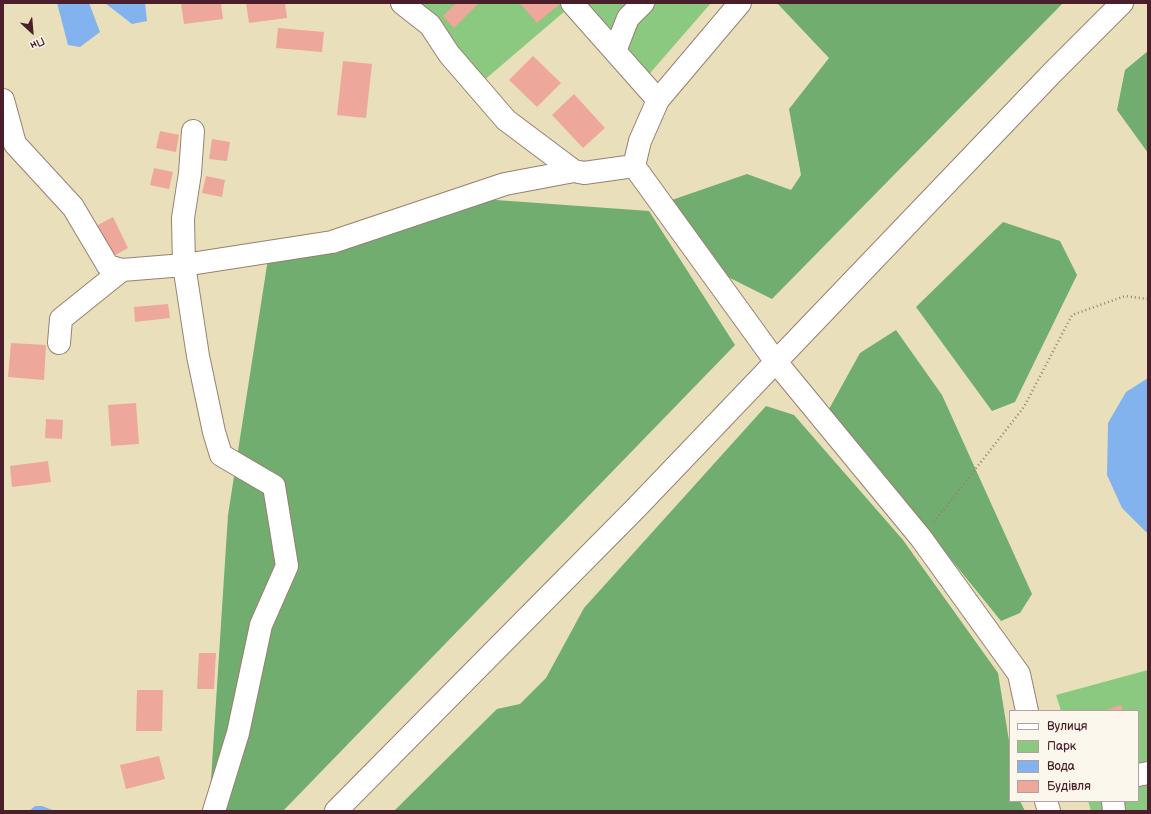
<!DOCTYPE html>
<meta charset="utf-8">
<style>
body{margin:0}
#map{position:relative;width:1151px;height:814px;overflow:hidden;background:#e9dfbb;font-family:"Balsamiq Sans",sans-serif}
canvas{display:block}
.frame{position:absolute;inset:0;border:4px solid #4a1f2b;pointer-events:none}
.legend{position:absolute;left:1009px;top:710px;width:130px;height:92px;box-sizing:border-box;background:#fbf7ec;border:1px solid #b4a19f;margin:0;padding:5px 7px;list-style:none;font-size:12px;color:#4a1f2b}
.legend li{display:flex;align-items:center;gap:8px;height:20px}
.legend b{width:20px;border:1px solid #b4a19f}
.north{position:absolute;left:12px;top:12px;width:40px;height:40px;-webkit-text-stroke:3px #fbf7ec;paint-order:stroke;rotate:154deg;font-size:11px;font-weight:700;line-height:16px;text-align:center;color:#4a1f2b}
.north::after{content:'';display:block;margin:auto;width:14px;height:18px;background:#4a1f2b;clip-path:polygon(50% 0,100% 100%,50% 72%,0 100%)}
</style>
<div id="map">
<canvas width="1151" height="814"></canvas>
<div class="frame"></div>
<ul class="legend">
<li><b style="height:5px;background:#fff"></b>Вулиця</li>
<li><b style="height:11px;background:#8bc980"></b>Парк</li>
<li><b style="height:11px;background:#82b3ee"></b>Вода</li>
<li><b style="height:11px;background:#eda89b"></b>Будівля</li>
</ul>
<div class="north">Пн</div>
</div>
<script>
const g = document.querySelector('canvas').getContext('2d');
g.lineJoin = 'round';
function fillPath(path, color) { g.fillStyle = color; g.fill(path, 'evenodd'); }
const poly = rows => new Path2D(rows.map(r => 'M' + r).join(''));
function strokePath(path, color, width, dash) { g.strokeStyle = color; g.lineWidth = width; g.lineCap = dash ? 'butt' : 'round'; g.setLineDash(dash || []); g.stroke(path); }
const green = poly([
 [422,3,711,3,638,87,572,5,482,82,445,51],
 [1148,670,1148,811,1091,811,1088,801,1138,801,1138,711,1061,711,1056,695]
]);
const forest = poly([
 [777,3,1063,3,772,299,724,275,669,201,747,174,791,190,801,175,789,109,829,58],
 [1148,51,1148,153,1117,110,1125,70],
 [468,198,649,211,735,345,283,811,209,811,228,515,268,259],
 [1003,222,1060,241,1077,275,1015,402,992,411,916,307],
 [896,330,942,395,1032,594,1020,613,1001,621,829,409,860,353],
 [766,406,794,415,903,540,998,673,1010,747,1010,801,1020,801,1025,811,394,811,497,709,520,704,546,678,584,608]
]);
const water = poly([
 [57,3,89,3,100,32,80,47,68,45],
 [105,3,145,3,147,21,132,24],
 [1148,378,1148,532,1146,532,1122,508,1107,475,1108,423,1126,392],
 [35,806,42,806,55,811,29,811]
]);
const building = poly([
 [181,3,221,3,223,19,184,24],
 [246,3,285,3,287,18,249,23],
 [456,3,479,3,454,28,443,16],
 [520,3,561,3,537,23],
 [278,28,324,32,322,52,276,48],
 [533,56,561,83,537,107,509,80],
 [343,61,372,64,366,118,337,115],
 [574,94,605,128,583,148,552,115],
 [160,131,179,135,176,152,156,148],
 [212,139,230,142,227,161,209,159],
 [154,168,173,172,169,189,150,185],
 [206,176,225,180,222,197,202,193],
 [113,217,128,248,112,257,96,226],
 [168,304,170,318,135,322,134,307],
 [11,343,46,345,44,380,8,377],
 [136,403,139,444,111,446,108,405],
 [46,419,63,420,62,439,45,438],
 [48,461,51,482,12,487,10,466],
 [199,653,216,653,214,689,197,689],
 [137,690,163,690,162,731,136,731],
 [1121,705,1123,711,1103,711],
 [159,756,165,779,126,789,120,765]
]);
const path = poly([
 [934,522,1024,407,1072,315,1125,296,1148,299]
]);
const minor = poly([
 [402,3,430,25,449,54,506,120,574,171],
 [572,3,658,100],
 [740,3,658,100,640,141,634,166,776,362,921,538,1019,674,1027,711],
 [615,51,628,18,643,3],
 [3,100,15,144,73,207,108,266,122,270,184,265,332,242,505,184,574,171,584,173,634,166],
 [193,131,190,173,183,218,184,265,198,356,214,432,221,455,274,486,287,566,261,625,238,733,214,811],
 [59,343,61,319,122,270],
 [1138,775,1148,773],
 [1046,801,1049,811],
 [1113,801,1114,811]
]);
const highway = poly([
 [336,811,636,508,1052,73,1122,3]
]);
fillPath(green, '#8bc980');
fillPath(forest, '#70ad6e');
fillPath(water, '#82b3ee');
fillPath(building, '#eda89b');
strokePath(minor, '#9a7f73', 24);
strokePath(highway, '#9a7f73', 24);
strokePath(path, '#9a7f73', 2.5, [1, 3]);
strokePath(minor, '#fff', 22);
strokePath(highway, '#fff', 22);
</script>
